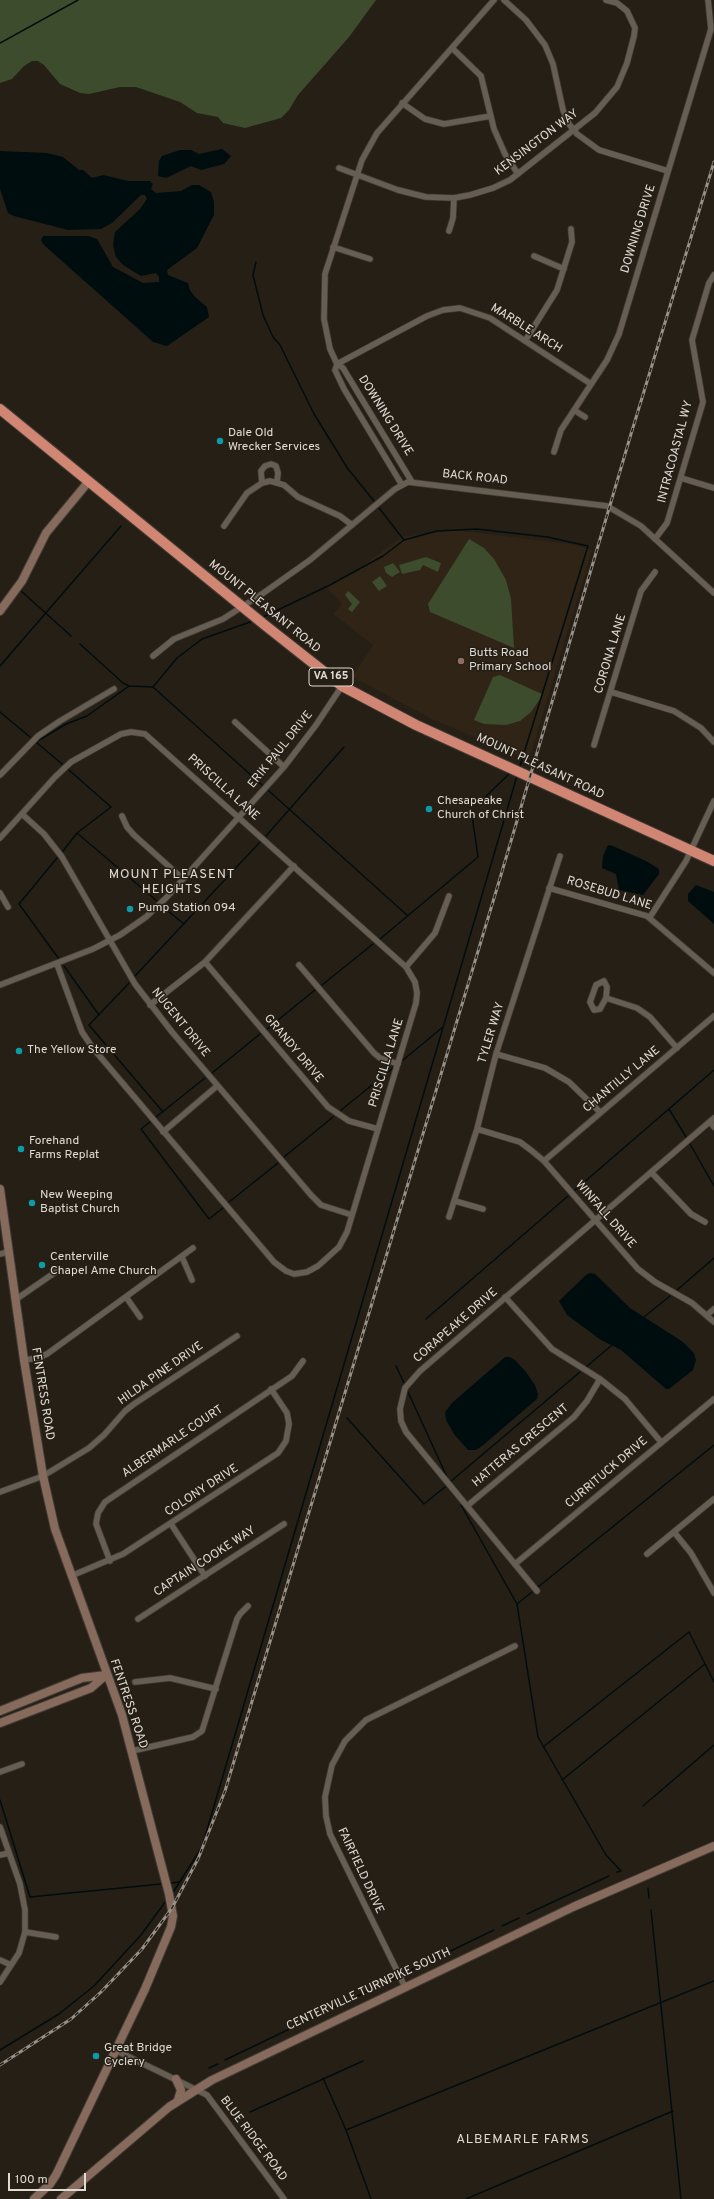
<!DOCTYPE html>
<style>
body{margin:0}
#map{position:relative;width:714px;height:2199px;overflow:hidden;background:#261f16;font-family:Overpass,sans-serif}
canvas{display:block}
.scale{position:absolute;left:8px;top:2173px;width:78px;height:18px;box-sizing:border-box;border:2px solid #e0dbd4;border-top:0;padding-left:5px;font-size:12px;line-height:14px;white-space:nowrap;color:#e0dbd4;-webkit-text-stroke:3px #261f16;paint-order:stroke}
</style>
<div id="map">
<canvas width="714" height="2199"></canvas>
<div class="scale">100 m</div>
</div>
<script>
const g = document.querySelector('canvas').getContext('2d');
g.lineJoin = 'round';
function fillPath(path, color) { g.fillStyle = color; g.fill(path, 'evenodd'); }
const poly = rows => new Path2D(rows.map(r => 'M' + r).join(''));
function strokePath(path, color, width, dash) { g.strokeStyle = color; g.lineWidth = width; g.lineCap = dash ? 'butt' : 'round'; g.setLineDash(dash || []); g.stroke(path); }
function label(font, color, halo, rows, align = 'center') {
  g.font = font + ' Overpass,sans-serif'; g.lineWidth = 3; g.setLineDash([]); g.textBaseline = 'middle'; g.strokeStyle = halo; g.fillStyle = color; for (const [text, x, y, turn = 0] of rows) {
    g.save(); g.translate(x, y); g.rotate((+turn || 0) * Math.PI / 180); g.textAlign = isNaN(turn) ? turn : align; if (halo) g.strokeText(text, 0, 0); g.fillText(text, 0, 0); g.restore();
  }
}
const built = poly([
 [454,530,572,544,592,550,529,760,434,720,352,677,373,645,333,614,342,604,325,586,356,571,401,537]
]);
const green = poly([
 [0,0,376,0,349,37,298,95,289,110,281,118,245,128,223,123,218,117,197,113,180,102,136,87,120,87,89,94,80,93,60,84,44,65,38,61,32,61,24,66,12,79,0,83],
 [469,539,484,548,494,559,506,580,511,599,514,648,430,612,428,604],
 [426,557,441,563,438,572,423,565,420,570,402,574,399,565],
 [393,563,400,572,392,577,386,573,384,567],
 [380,576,387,586,379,591,372,582],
 [348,591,360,602,352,612,348,609,352,604,345,595],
 [500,675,542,694,540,699,531,712,520,721,506,725,484,724,474,720,493,677]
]);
const water = poly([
 [222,149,231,156,224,164,201,170,191,166,166,178,158,176,159,161,162,156,180,150,191,150,199,154],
 [0,151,47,153,63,157,79,170,83,170,92,178,103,175,128,181,150,181,153,184,151,189,156,193,181,191,192,185,199,185,211,192,214,202,214,215,197,248,167,270,168,275,188,283,190,290,195,297,207,307,209,317,167,346,153,342,44,245,41,240,43,236,88,236,97,239,113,267,143,283,159,282,159,277,156,273,141,276,123,265,116,257,113,245,115,232,140,209,147,199,145,195,141,195,112,223,101,229,68,230,14,216,8,213,0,189],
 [608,845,613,846,648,862,659,869,659,874,643,895,619,890,616,874,602,868,603,856],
 [696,885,714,892,714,924,688,901,688,894],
 [590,1273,595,1274,630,1308,683,1342,694,1353,696,1360,693,1370,669,1389,666,1389,621,1350,601,1340,567,1315,559,1301,586,1275],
 [505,1357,510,1357,515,1360,526,1372,535,1385,538,1394,537,1399,482,1446,476,1450,468,1450,454,1434,446,1420,445,1412,453,1402]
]);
const stream = poly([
 [0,43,78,0],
 [256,262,253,275,263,315,273,337,280,345,314,414,348,469,374,501],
 [379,508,404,540],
 [20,590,71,636],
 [263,617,330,585,383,556,404,540,437,531,477,529,547,537,588,546,520,766],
 [80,644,123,683,129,686,153,687,262,785],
 [0,666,121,526],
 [153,687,177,658,202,639,253,621],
 [0,712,30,737],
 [36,742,62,764],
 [27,751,36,742,66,724,87,716,129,686],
 [269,791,408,916],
 [478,804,510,773],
 [77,833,157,901],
 [266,836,344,747],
 [63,851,77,833,111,807,69,770],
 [57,858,19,904,59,959],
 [163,907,184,924],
 [380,939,478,857,472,815],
 [64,966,99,1015],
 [135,976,260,842],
 [129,983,89,1025,163,1112],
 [322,985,373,944],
 [267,1029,315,990],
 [403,1060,443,1027],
 [212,1073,260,1034],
 [669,1109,686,1137],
 [340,1111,393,1068],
 [156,1117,205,1078],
 [150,1122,141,1129,209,1219,223,1208],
 [690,1144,714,1186],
 [284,1157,333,1117],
 [575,1190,714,1070],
 [229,1202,278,1163],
 [677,1290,714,1258],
 [644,1317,670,1296],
 [426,1319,568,1196],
 [396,1366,404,1383],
 [586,1367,612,1345],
 [408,1392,447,1477],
 [347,1418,424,1504,445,1487],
 [450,1482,580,1372],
 [461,1505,517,1604,538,1737,606,1855,621,1871,617,1872],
 [538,1587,714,1445],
 [517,1604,532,1592],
 [543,1747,689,1632,714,1682],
 [562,1780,705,1664],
 [0,1800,30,1897,161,1884],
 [643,1806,714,1745],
 [171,1883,179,1882],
 [648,1888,649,1898],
 [172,1894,202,1847,517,776],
 [651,1910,681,2199],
 [527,1914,609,1876],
 [502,1926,519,1918],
 [403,1974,494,1930],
 [333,2008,395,1978],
 [0,2050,59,2014,94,1986,141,1935,166,1901],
 [225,2060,325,2012],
 [209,2068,218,2064],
 [323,2078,346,2130,371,2199],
 [250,2112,363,2061],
 [346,2130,714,1981],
 [466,2199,673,2111]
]);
const street = poly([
 [504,0,526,20,545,45,553,64,563,110,569,124,577,134,599,150,668,171],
 [452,48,481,76,494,129,505,154,518,174],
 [402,103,425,119,444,124,491,116],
 [339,168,398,190,426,197,454,198,470,195,493,188,510,180,595,113,617,87,627,63,634,36,635,28,627,11,617,3,606,0],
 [449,231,453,218,454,198],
 [333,247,370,259],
 [534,256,564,269],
 [525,341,557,290,572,242,571,229],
 [337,364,427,316,443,310,460,308,490,318,591,384],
 [337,364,335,370,344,389,402,485],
 [574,410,585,417],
 [554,452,561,430,607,360,619,334,711,29,708,0],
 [681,478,714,488],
 [412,482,343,368,337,364,330,349,324,319,325,274,362,160,377,133,494,0],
 [262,483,261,471,265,466,271,464,276,466,278,473,277,482],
 [224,526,247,493,262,483,270,481,284,485,298,497,340,516,352,525],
 [655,539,667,523,703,402,692,340,709,283,714,275],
 [153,656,174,639,223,619,262,594,310,560,395,489,408,482,607,506,641,526,714,593],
 [611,692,674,711,701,728,714,742],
 [235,722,284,767],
 [594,745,641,591,655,572],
 [0,775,38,736,60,721,114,689],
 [22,814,44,834,62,857,135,984,172,1032,311,1195,321,1205,352,1215],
 [122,816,127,827,134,835,183,879],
 [0,838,55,777,71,762,121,734,131,732,145,734,406,967,415,982,417,993,416,1003,347,1232,339,1247,318,1266,307,1272,294,1274,286,1271,274,1262,92,1047,82,1032,57,964],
 [549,888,647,916,714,973],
 [0,893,8,907],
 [650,917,686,861,714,801],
 [205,962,328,1107,349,1121,378,1129],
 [299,965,374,1053,380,1058,398,1064],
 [406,967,435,933,449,896],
 [604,981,607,987,606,998,600,1009,594,1010,590,1002,596,985,604,981],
 [0,985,93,949,120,935,146,917,166,898,284,767,316,725,342,686],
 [606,998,637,1008,650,1017,677,1048],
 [150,1005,205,962,294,866],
 [496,1054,545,1068,569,1082,600,1112],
 [710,1122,714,1127],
 [477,1129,520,1142,532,1151,544,1161,638,1269,655,1282,692,1303,714,1322],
 [163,1132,217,1086],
 [544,1161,714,1016],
 [651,1172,691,1214,705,1222],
 [455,1201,483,1209],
 [449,1217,477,1129,496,1054,560,856],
 [0,1254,8,1252],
 [182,1257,192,1280],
 [126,1297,140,1317],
 [505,1297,552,1349,600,1379,625,1399,661,1442],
 [15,1300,60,1269],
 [707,1315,714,1309],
 [24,1360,38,1358,47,1354,193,1248],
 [0,1492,43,1476,89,1448,104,1435,125,1411,134,1404,237,1336],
 [467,1506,574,1417,587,1401,600,1379],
 [171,1524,205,1576],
 [674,1532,691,1553,714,1593],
 [647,1554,714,1499],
 [110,1561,96,1524,98,1513,105,1502,292,1376,303,1361],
 [515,1564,714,1399],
 [71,1576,123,1554,278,1453,286,1441,289,1424,287,1413,271,1389],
 [537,1591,406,1432,401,1421,400,1409,405,1388,420,1371,714,1118],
 [138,1619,284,1524],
 [135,1682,170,1678,216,1689],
 [132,1751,193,1737,202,1731,237,1619,240,1614,248,1606],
 [0,1772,22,1764],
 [0,1827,20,1884,25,1910,25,1932,19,1953,0,1982],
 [0,1855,9,1853],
 [25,1932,56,1937],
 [0,1960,11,1965],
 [405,1987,330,1834,326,1816,325,1797,332,1765,345,1741,366,1720,515,1646],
 [117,2051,207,2095,284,2199]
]);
const secondary = poly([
 [0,611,22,581,46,533,89,481],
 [0,1189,24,1360,43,1476,55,1529,122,1715,169,1894,173,1916,171,1927,145,1989,56,2175,50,2184,34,2199],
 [0,1711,82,1678,106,1675],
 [0,1723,91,1688,106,1675],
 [176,2079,181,2090,178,2100],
 [61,2199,169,2107,212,2080,573,1907,714,1846]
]);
const highway = poly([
 [0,409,266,626,342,686,416,725,714,861]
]);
const rail = poly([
 [0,2065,71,2019,101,1992,142,1949,172,1908,198,1859,225,1791,501,875,631,434,714,162]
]);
const markers = [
 [220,441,4,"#0f9aa8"],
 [461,661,4,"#8d6e63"],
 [429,809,4,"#0f9aa8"],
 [130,909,4,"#0f9aa8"],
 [19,1051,4,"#0f9aa8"],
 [21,1149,4,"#0f9aa8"],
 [32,1203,4,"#0f9aa8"],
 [42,1265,4,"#0f9aa8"],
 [96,2056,4,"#0f9aa8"]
];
const shields = [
 [331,677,44]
];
const shieldNames = [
 ["VA 165",331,677]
];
const streetNames = [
 ["KENSINGTON WAY",537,143,-37],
 ["DOWNING DRIVE",639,229,-73],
 ["MARBLE ARCH",526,329,32],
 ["DOWNING DRIVE",385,416,58],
 ["INTRACOASTAL WY",676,452,-75],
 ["BACK ROAD",475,478,6],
 ["MOUNT PLEASANT ROAD",264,607,39],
 ["CORONA LANE",611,654,-73],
 ["ERIK PAUL DRIVE",281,750,-51],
 ["MOUNT PLEASANT ROAD",540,767,25],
 ["PRISCILLA LANE",223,788,42],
 ["ROSEBUD LANE",609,894,17],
 ["NUGENT DRIVE",180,1023,51],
 ["TYLER WAY",492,1033,-73],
 ["GRANDY DRIVE",293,1049,50],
 ["PRISCILLA LANE",387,1063,-73],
 ["CHANTILLY LANE",622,1080,-40],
 ["WINFALL DRIVE",605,1215,49],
 ["CORAPEAKE DRIVE",456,1326,-41],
 ["HILDA PINE DRIVE",161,1374,-35],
 ["FENTRESS ROAD",42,1394,81],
 ["ALBERMARLE COURT",173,1442,-34],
 ["HATTERAS CRESCENT",521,1446,-40],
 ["CURRITUCK DRIVE",607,1473,-40],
 ["COLONY DRIVE",202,1491,-33],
 ["CAPTAIN COOKE WAY",205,1562,-33],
 ["FENTRESS ROAD",128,1704,71],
 ["FAIRFIELD DRIVE",360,1871,65],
 ["CENTERVILLE TURNPIKE SOUTH",369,1990,-25],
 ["BLUE RIDGE ROAD",253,2139,53]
];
const poiNames = [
 ["Dale Old",228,434],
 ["Wrecker Services",228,448],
 ["Butts Road",469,654],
 ["Primary School",469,668],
 ["Chesapeake",437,802],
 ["Church of Christ",437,816],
 ["Pump Station 094",138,909],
 ["The Yellow Store",27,1051],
 ["Forehand",29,1142],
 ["Farms Replat",29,1156],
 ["New Weeping",40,1196],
 ["Baptist Church",40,1210],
 ["Centerville",50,1258],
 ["Chapel Ame Church",50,1272],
 ["Great Bridge",104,2049],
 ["Cyclery",104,2063]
];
const neighbourhoodNames = [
 ["MOUNT PLEASENT",172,875],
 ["HEIGHTS",172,890],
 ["ALBEMARLE FARMS",523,2140]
];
fillPath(built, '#2f2415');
fillPath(green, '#3d4c2d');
fillPath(water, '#000d0f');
strokePath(stream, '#000d0f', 1.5);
strokePath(street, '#413b35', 7);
strokePath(secondary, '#413b35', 10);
strokePath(highway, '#413b35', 12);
strokePath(street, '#665e52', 5.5);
strokePath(secondary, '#866a5c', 8);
strokePath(highway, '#d08672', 10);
strokePath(rail, '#979189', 3);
strokePath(rail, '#261f16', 1.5, [4.5]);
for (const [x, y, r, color] of markers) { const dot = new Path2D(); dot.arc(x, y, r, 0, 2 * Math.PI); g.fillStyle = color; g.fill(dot); strokePath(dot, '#261f16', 1.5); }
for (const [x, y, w] of shields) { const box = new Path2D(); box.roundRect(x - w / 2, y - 9, w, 18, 3); g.fillStyle = '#261f16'; g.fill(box); strokePath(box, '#e0dbd4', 1); }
label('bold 11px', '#e0dbd4', null, shieldNames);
label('12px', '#e0dbd4', '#261f16', streetNames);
label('12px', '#e0dbd4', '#261f16', poiNames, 'left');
g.letterSpacing = '1px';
label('13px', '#e0dbd4', '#261f16', neighbourhoodNames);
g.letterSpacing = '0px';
</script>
